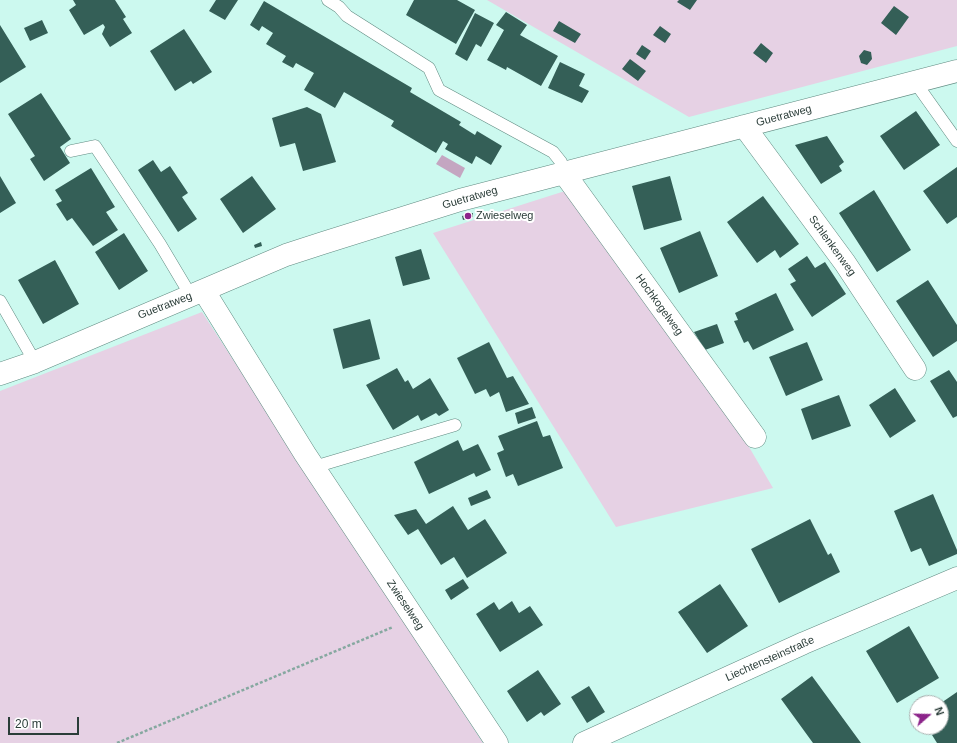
<!DOCTYPE html>
<meta charset="utf-8">
<style>
body{margin:0}
#map{position:relative;width:957px;height:743px;overflow:hidden;background:#ccf9ef;font-family:Helvetica,sans-serif}
canvas{display:block}
.north{position:absolute;left:909px;top:695px;width:40px;height:40px;box-sizing:border-box;background:#fff;border:1px solid #aab1b0;border-radius:50%;rotate:70deg;font-size:11px;font-weight:700;line-height:16px;text-align:center;color:#2b3d39}
.north::after{content:'';display:block;margin:auto;width:14px;height:18px;background:#8c248a;clip-path:polygon(50% 0,100% 100%,50% 72%,0 100%)}
.scale{position:absolute;left:8px;top:717px;width:71px;height:18px;box-sizing:border-box;border:2px solid #2b3d39;border-top:0;padding-left:5px;font-size:12px;line-height:14px;white-space:nowrap;color:#2b3d39;-webkit-text-stroke:3px #fff;paint-order:stroke}
</style>
<div id="map">
<canvas width="957" height="743"></canvas>
<div class="north">N</div>
<div class="scale">20 m</div>
</div>
<script>
const g = document.querySelector('canvas').getContext('2d');
g.lineJoin = 'round';
function fillPath(path, color) { g.fillStyle = color; g.fill(path, 'evenodd'); }
const poly = rows => new Path2D(rows.map(r => 'M' + r).join(''));
function strokePath(path, color, width, dash) { g.strokeStyle = color; g.lineWidth = width; g.lineCap = dash ? 'butt' : 'round'; g.setLineDash(dash || []); g.stroke(path); }
function label(font, color, halo, rows, align = 'center') {
  g.font = font + ' Helvetica,sans-serif'; g.lineWidth = 4; g.setLineDash([]); g.textBaseline = 'middle'; g.strokeStyle = halo; g.fillStyle = color; for (const [text, x, y, turn = 0] of rows) {
    g.save(); g.translate(x, y); g.rotate((+turn || 0) * Math.PI / 180); g.textAlign = isNaN(turn) ? turn : align; if (halo) g.strokeText(text, 0, 0); g.fillText(text, 0, 0); g.restore();
  }
}
const green = poly([
 [487,0,957,0,957,46,689,117],
 [565,191,738,428,773,488,616,527,433,233],
 [202,312,483,743,0,743,0,391]
]);
const water = poly([
 [442,155,465,168,460,178,436,164]
]);
const building = poly([
 [73,0,115,0,126,17,123,19,132,33,110,47,102,34,105,27,103,24,84,35,69,10,76,5],
 [216,0,238,0,225,20,209,11],
 [414,0,457,0,475,10,456,44,406,15],
 [679,0,697,0,690,10,677,2],
 [264,1,412,88,410,92,461,122,459,125,475,135,477,131,502,146,491,165,476,156,472,164,445,149,448,144,443,141,436,153,391,126,394,121,344,92,335,108,304,90,314,73,296,63,293,68,282,62,286,56,266,44,273,33,262,26,259,31,250,25],
 [894,6,909,17,896,35,881,23],
 [506,12,527,25,520,35,558,56,541,86,507,67,506,70,487,60,504,30,496,25],
 [475,13,494,23,481,47,476,44,467,61,455,54],
 [42,20,48,33,30,41,24,28],
 [559,21,581,34,575,43,553,31],
 [0,25,26,67,0,83],
 [660,26,671,34,665,43,653,35],
 [184,29,212,72,193,84,191,81,175,91,150,51],
 [761,43,773,53,766,63,753,53],
 [642,45,651,51,645,60,636,54],
 [864,50,871,52,872,59,867,65,861,63,859,56],
 [630,59,646,71,638,81,622,69],
 [560,62,585,74,579,86,589,91,582,103,548,88],
 [41,93,71,139,60,147,70,163,44,181,30,159,35,156,8,114],
 [307,107,321,114,336,162,303,171,295,143,280,147,272,118],
 [916,111,940,145,904,170,880,136],
 [827,136,844,162,839,166,842,171,821,184,795,145],
 [153,160,161,172,170,166,188,193,182,197,197,219,178,232,138,170],
 [957,167,957,217,947,224,923,191],
 [91,168,115,207,106,212,118,230,93,246,72,218,67,221,56,204,62,201,55,190],
 [0,176,16,203,0,213],
 [252,176,276,209,243,233,220,199],
 [670,176,682,220,644,230,632,186],
 [874,190,911,250,877,272,839,213],
 [763,196,799,244,780,258,775,250,757,263,727,222],
 [473,213,473,217,463,220,462,216],
 [700,231,718,276,679,293,660,248],
 [124,233,148,271,119,290,95,252],
 [261,242,262,246,255,248,254,245],
 [421,249,430,279,403,286,395,257],
 [807,256,815,268,825,262,846,294,812,317,790,284,796,281,788,269],
 [55,260,79,304,43,324,18,280],
 [928,280,957,325,957,341,933,357,896,301],
 [776,293,794,330,753,350,748,341,744,343,734,321,738,320,735,313],
 [370,319,380,359,343,369,333,329],
 [717,324,724,343,705,350,694,332],
 [489,342,507,378,513,376,529,404,506,412,499,392,490,397,486,389,475,394,457,358],
 [807,342,823,380,786,396,769,357],
 [397,368,405,382,408,380,413,389,430,378,449,410,439,416,436,413,421,421,418,415,393,430,366,385],
 [949,370,957,382,957,416,953,418,930,381],
 [895,388,916,421,890,438,869,405],
 [839,395,851,426,812,440,801,409],
 [532,407,536,418,518,424,515,413],
 [537,421,543,437,550,435,563,468,518,486,513,474,506,477,497,453,504,450,498,436],
 [458,440,463,451,478,444,491,470,476,477,474,473,429,494,414,462],
 [487,490,491,498,471,506,468,498],
 [933,494,957,550,957,554,929,566,921,548,911,552,894,511],
 [453,506,468,530,485,519,507,553,467,578,454,557,441,565,418,529,408,535,394,515,416,509,426,524],
 [810,519,828,555,831,553,840,572,779,603,751,549],
 [463,579,469,588,451,600,445,590],
 [720,584,748,626,707,653,678,612],
 [512,601,519,613,530,606,543,625,500,652,476,614,494,602,499,610],
 [909,626,939,678,897,703,866,651],
 [538,670,561,704,544,716,541,712,527,722,507,691],
 [812,676,861,743,813,743,781,699],
 [589,686,605,712,587,723,571,697],
 [957,692,957,743,937,743,932,735,942,728,941,703]
]);
const path = poly([
 [117,743,393,627]
]);
const service = poly([
 [328,0,339,7,347,16,429,68,439,90,553,152,561,162,564,173],
 [915,82,957,141],
 [71,151,95,146,160,244,191,296],
 [0,301,35,362],
 [314,467,455,425]
]);
const minor = poly([
 [744,126,845,263,915,369],
 [564,173,755,437],
 [204,291,305,454,497,743],
 [0,374,35,362,286,255,323,243,460,200,957,71],
 [584,743,804,643,957,578]
]);
const markers = [
 [468,216,4,"#8c248a"]
];
const streetNames = [
 ["Guetratweg",784,116,-15],
 ["Guetratweg",470,198,-16],
 ["Schlenkenweg",832,246,54],
 ["Hochkogelweg",659,305,54],
 ["Guetratweg",165,306,-21],
 ["Zwieselweg",405,605,56],
 ["Liechtensteinstraße",770,659,-24]
];
const poiNames = [
 ["Zwieselweg",476,216]
];
fillPath(green, '#e6d1e4');
fillPath(water, '#c4a6c1');
fillPath(building, '#345f57');
strokePath(service, '#618b82', 13);
strokePath(minor, '#618b82', 23);
strokePath(path, '#86a8a0', 2.5, [3, 2]);
strokePath(service, '#fff', 12);
strokePath(minor, '#fff', 22);
for (const [x, y, r, color] of markers) { const dot = new Path2D(); dot.arc(x, y, r, 0, 2 * Math.PI); g.fillStyle = color; g.fill(dot); strokePath(dot, '#fff', 1.5); }
label('11px', '#2b3d39', '#fff', streetNames);
label('11px', '#2b3d39', '#fff', poiNames, 'left');
</script>
